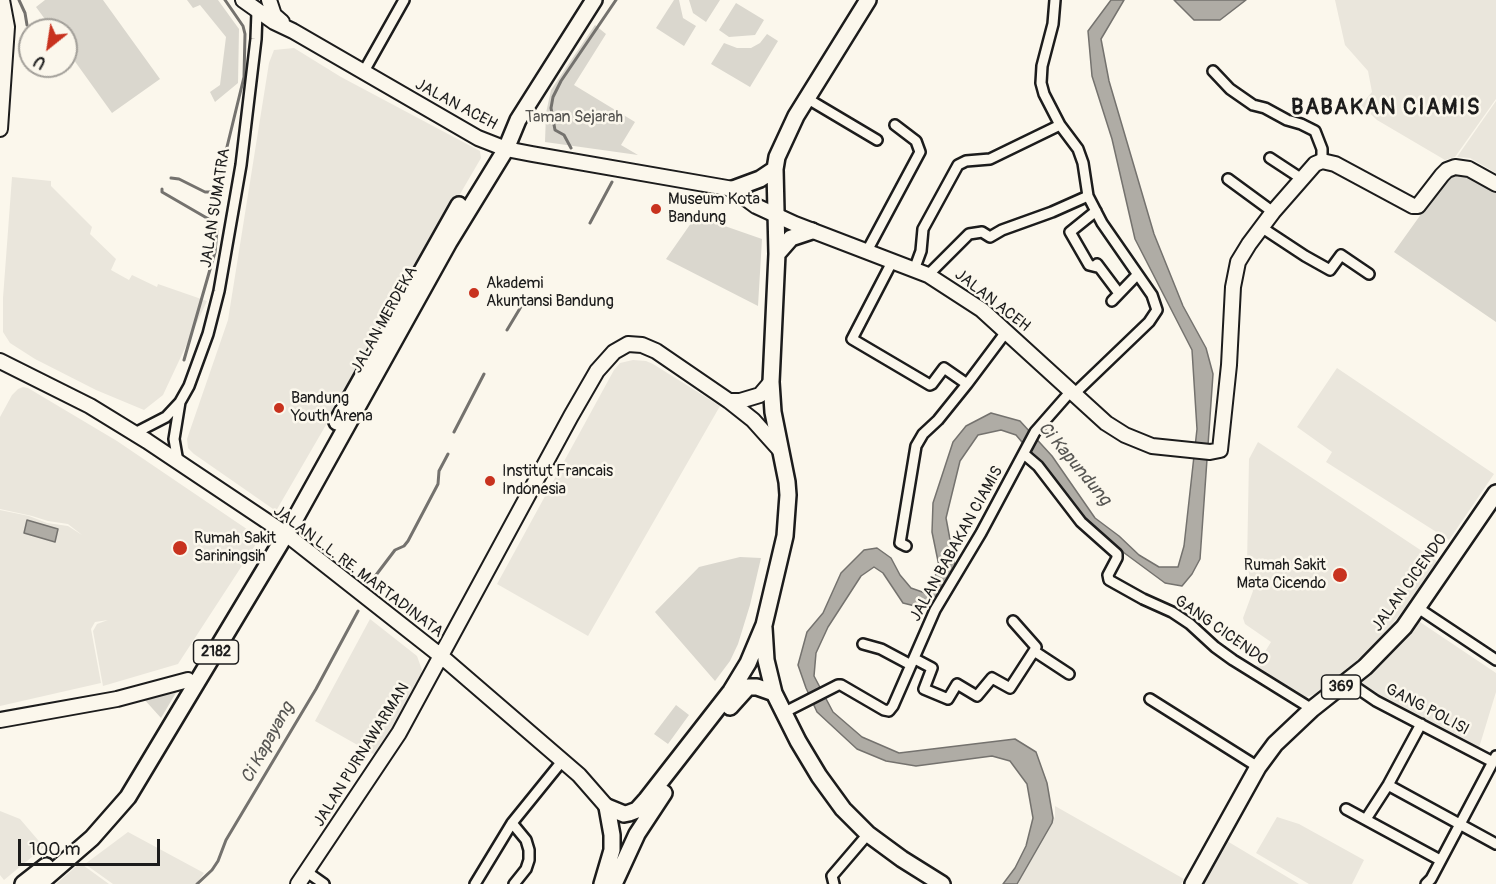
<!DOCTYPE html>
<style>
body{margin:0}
#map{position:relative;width:1496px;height:884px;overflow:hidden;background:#fbf7ec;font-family:Pangolin,sans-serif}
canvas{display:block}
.north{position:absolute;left:18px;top:18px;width:60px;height:60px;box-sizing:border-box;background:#fbf7ec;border:2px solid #a29f99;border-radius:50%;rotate:210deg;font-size:16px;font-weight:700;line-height:24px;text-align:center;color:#1c1c1c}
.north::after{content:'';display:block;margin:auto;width:21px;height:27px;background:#c8321e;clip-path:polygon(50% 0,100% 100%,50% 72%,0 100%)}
.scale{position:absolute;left:18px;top:839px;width:142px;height:27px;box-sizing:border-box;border:3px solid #1c1c1c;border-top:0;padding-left:8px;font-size:18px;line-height:21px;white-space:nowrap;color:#1c1c1c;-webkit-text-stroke:4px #fbf7ec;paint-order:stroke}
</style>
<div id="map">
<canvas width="1496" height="884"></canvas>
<div class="north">U</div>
<div class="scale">100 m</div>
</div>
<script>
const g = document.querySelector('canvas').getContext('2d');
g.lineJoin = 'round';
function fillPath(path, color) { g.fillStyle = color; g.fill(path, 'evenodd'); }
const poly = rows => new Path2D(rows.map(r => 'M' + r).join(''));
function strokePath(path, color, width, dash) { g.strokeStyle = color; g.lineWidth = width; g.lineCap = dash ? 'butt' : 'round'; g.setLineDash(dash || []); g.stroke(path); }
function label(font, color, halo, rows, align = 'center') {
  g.font = font + ' Pangolin,sans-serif'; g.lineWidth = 5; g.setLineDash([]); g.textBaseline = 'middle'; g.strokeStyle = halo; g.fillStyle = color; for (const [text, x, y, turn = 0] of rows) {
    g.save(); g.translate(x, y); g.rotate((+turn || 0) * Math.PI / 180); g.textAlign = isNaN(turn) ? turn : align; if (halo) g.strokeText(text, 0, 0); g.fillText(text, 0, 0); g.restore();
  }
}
const built = poly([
 [1335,0,1496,0,1496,99,1455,157,1445,160,1377,120,1361,105,1372,92,1368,71,1345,45],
 [294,48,341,77,480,151,481,158,276,511,194,454,188,448,187,439,228,320,269,63,274,50],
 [1496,101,1496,173,1470,158,1457,157],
 [12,177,51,181,51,186,92,227,90,234,116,259,111,270,129,280,132,275,157,287,158,284,207,301,163,395,144,410,96,390,35,359,10,343,3,332,3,298],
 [633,360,646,361,653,364,720,406,588,636,497,584,614,370,620,363],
 [1337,368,1494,474,1449,540,1326,462,1332,452,1297,427],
 [23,387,28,388,117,441,260,538,178,664,103,686,93,631,97,624,108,620,95,622,91,629,101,683,0,706,0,510,29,516,47,523,68,526,82,535,68,524,48,521,32,516,0,509,0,417,12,395,18,389],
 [1258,442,1437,561,1436,567,1418,592,1373,648,1315,694,1307,697,1301,697,1255,668,1271,642,1245,624,1243,618,1253,591,1247,565,1249,459],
 [370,619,417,656,422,670,420,680,377,756,315,721],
 [1417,620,1496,673,1496,692,1478,751,1379,699,1359,686,1357,683,1385,660,1403,639],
 [1055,806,1184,879,1181,884,1018,884,1055,817],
 [0,811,20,819,44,847,4,880,0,875],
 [1277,817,1299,824,1364,860,1352,884,1309,884,1256,853],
 [128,832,204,873,196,884,113,884,85,864],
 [1227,841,1299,884,1203,884],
 [80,863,109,884,56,884]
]);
const green = poly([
 [45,0,103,0,160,79,112,113,66,49,66,30,53,30,36,7],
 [187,0,218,0,239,29,238,83,215,102,210,92,220,85,226,37,200,5,193,8],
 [674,0,679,0,683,18,696,26,684,46,656,28],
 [689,0,720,0,706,22,693,13],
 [736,3,764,20,755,35,729,37,719,30],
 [595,25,606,34,574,85,635,122,621,145,638,155,545,142,546,113,551,90],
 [767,34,778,41,750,87,711,64,724,43,737,48,751,48,760,43],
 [1459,170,1496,189,1496,322,1394,252,1449,175],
 [696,216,762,239,758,306,666,259],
 [740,557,761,558,750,605,738,644,730,661,715,681,655,612,699,567],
 [177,691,161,718,143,698],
 [676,705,689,715,668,744,654,734]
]);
const water = poly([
 [1111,0,1124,0,1101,39,1109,81,1154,234,1183,306,1206,348,1213,374,1200,559,1192,574,1182,586,1165,583,1081,521,1044,468,1016,435,1001,430,978,435,960,461,946,518,955,566,947,590,934,605,923,608,903,603,883,573,874,567,861,576,828,627,816,653,814,676,833,712,862,737,899,753,1015,739,1036,752,1047,783,1053,818,1052,823,1017,884,1003,884,1015,868,1026,846,1033,818,1027,784,1010,761,992,756,916,766,886,761,857,749,817,712,806,688,798,665,807,632,823,613,841,573,864,550,877,548,891,558,900,575,911,588,928,594,939,566,932,532,933,503,953,442,966,426,991,413,1020,421,1052,456,1095,518,1119,536,1139,555,1159,567,1178,567,1184,546,1197,429,1192,350,1135,239,1112,139,1092,76,1088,31,1111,0],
 [1174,0,1246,0,1220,20,1194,20,1174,0],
 [27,520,58,529,55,542,24,533,27,520]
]);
const stream = poly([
 [19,0,25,13,27,25],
 [571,148,564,135,555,130,551,108,553,97,561,81,616,0],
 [171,178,179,179,205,192,214,192,217,188,244,77,245,34,243,26,225,0],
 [162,189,162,192,212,221,217,230,215,252,184,360],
 [590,223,612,182],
 [507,330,522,305],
 [454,432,484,374],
 [373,579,395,550,404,546,408,541,438,484,439,471,448,454],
 [197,884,212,870,218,861,226,840,316,689,358,611]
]);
const street = poly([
 [1055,0,1053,24,1042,66,1041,83,1044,94,1060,125,1078,149,1083,163,1088,196,1102,223,1152,295,1157,310,1149,322,1074,394],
 [1213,71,1230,89,1253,105,1265,108,1287,120,1301,124,1315,131,1322,149,1322,161],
 [363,73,404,0],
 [808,99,877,140],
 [1270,158,1302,179],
 [1228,179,1273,212],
 [1096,211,1070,232,1089,265,1097,267],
 [1261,227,1305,256,1330,270,1341,255,1369,274],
 [867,251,920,152,916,141,895,125],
 [892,262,852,339,930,385,932,384,944,368,967,384],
 [1097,264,1118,292],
 [914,270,921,251,923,229,958,165,966,161,990,159,1060,125],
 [928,275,969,234,982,232,990,237,1002,230,1052,212,1088,196],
 [1112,301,1137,275],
 [135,433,166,417,180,402,189,386,208,334,219,291,241,165,256,39,257,12],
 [1024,454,1038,466,1081,522,1117,554,1117,558,1108,575,1109,580,1143,599,1172,612,1190,624,1215,647,1233,660,1312,709],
 [178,462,174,439,180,402],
 [906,546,900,543,916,446,923,434,938,420,967,384,1006,332],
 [1418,608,1496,660],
 [1013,621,1036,647,1034,651],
 [863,644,881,649,911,665],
 [915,659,932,668,924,689,948,699,957,684,977,696,992,678,1010,688,1034,651,1069,674],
 [1351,679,1357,688,1376,701,1493,762],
 [1150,699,1258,767],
 [783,713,838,685,841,685,884,710,889,711,893,706,935,610,981,533,1035,432,1071,391],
 [1388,785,1496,844],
 [1346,809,1440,860],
 [1366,819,1388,785,1421,724],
 [512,823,526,840,529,850,529,860,526,869,514,884],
 [307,872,324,884],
 [475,884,512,823,563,760],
 [834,884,832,876,868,834],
 [1426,884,1431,879,1496,756]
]);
const secondary = poly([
 [243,0,274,22,293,31,478,138,506,149,532,154,733,189,756,206,795,224,928,275,982,310,1106,423,1125,435,1152,446,1210,452,1220,450,1229,365,1233,287,1238,262,1249,244,1273,212,1315,164,1322,161,1335,164,1413,206,1418,206,1442,175,1447,170,1455,167,1469,169,1496,184],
 [269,0,274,15,282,22],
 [0,129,7,27,2,0],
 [0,361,90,406,147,441,286,534,441,656,579,775,607,807],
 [729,401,740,401,760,395,771,382],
 [0,720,117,699,188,680],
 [298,884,399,733,571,416,597,371,614,352,628,344,642,345,656,351,729,401,753,420,779,449]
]);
const primary = poly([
 [733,189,760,179,775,169],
 [777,254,791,238,812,231],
 [337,422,459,205],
 [764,628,766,660,774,693,798,741,819,776,843,809,868,834,902,859,942,884],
 [730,707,748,687,757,687,774,693],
 [607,807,624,814,629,813,637,810,646,800,731,691,748,663,764,625,785,536,788,495,787,482,773,412,771,382,777,254,775,169,777,157,796,116,868,0],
 [23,884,46,866],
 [39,884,92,838,128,797,295,519,449,242,506,149,518,120,594,0],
 [602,884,612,850,612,835,607,807],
 [614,884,637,834,664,793],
 [1193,884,1258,767,1275,744,1312,709,1365,667,1404,627,1496,493]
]);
const markers = [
 [656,209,6,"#c8321e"],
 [474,293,6,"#c8321e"],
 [279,408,6,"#c8321e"],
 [490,481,6,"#c8321e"],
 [180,548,8,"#c8321e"],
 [1340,575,8,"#c8321e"]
];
const shields = [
 [216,652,45],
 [1341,687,39]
];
const shieldNames = [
 ["2182",216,652],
 ["369",1341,687]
];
const streetNames = [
 ["JALAN ACEH",456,105,28],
 ["JALAN SUMATRA",216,208,-81],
 ["JALAN ACEH",992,301,38],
 ["JALAN MERDEKA",385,320,-61],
 ["JALAN BABAKAN CIAMIS",957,544,-61],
 ["JALAN L.L. RE. MARTADINATA",358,572,37],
 ["JALAN CICENDO",1410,583,-54],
 ["GANG CICENDO",1221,631,35],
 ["GANG POLISI",1427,710,28],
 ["JALAN PURNAWARMAN",362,755,-58]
];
const parkNames = [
 ["Taman Sejarah",574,118]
];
const poiNames = [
 ["Museum Kota",668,200],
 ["Bandung",668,218],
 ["Akademi",486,284],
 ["Akuntansi Bandung",486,302],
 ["Bandung",291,399],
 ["Youth Arena",291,417],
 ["Institut Francais",502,472],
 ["Indonesia",502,490],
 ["Rumah Sakit",194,539],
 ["Sariningsih",194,557],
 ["Rumah Sakit",1326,566,"right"],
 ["Mata Cicendo",1326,584,"right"]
];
const waterNames = [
 ["Ci Kapundung",1074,464,50],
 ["Ci Kapayang",268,743,-61]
];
const districtNames = [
 ["BABAKAN CIAMIS",1386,108]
];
fillPath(built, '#eae6dc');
fillPath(green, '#dad7ce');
fillPath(water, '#afaca5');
strokePath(water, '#74726e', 1.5);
strokePath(stream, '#74726e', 3);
strokePath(street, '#1c1c1c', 14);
strokePath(secondary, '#1c1c1c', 18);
strokePath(primary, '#1c1c1c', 20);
strokePath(street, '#fbf7ec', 9);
strokePath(secondary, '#fbf7ec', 14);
strokePath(primary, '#fbf7ec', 15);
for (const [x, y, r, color] of markers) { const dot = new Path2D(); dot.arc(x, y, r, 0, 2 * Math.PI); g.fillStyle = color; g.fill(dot); strokePath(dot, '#fbf7ec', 2); }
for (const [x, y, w] of shields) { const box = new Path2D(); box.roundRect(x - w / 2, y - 12, w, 24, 4.5); g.fillStyle = '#fbf7ec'; g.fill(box); strokePath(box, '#1c1c1c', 1.5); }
label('bold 15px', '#1c1c1c', null, shieldNames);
label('16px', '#1c1c1c', '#fbf7ec', streetNames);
label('16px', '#555451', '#fbf7ec', parkNames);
label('16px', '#1c1c1c', '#fbf7ec', poiNames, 'left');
label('italic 18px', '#575653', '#fbf7ec', waterNames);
g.letterSpacing = '1.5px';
label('bold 22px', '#1c1c1c', '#fbf7ec', districtNames);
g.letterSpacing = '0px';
</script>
